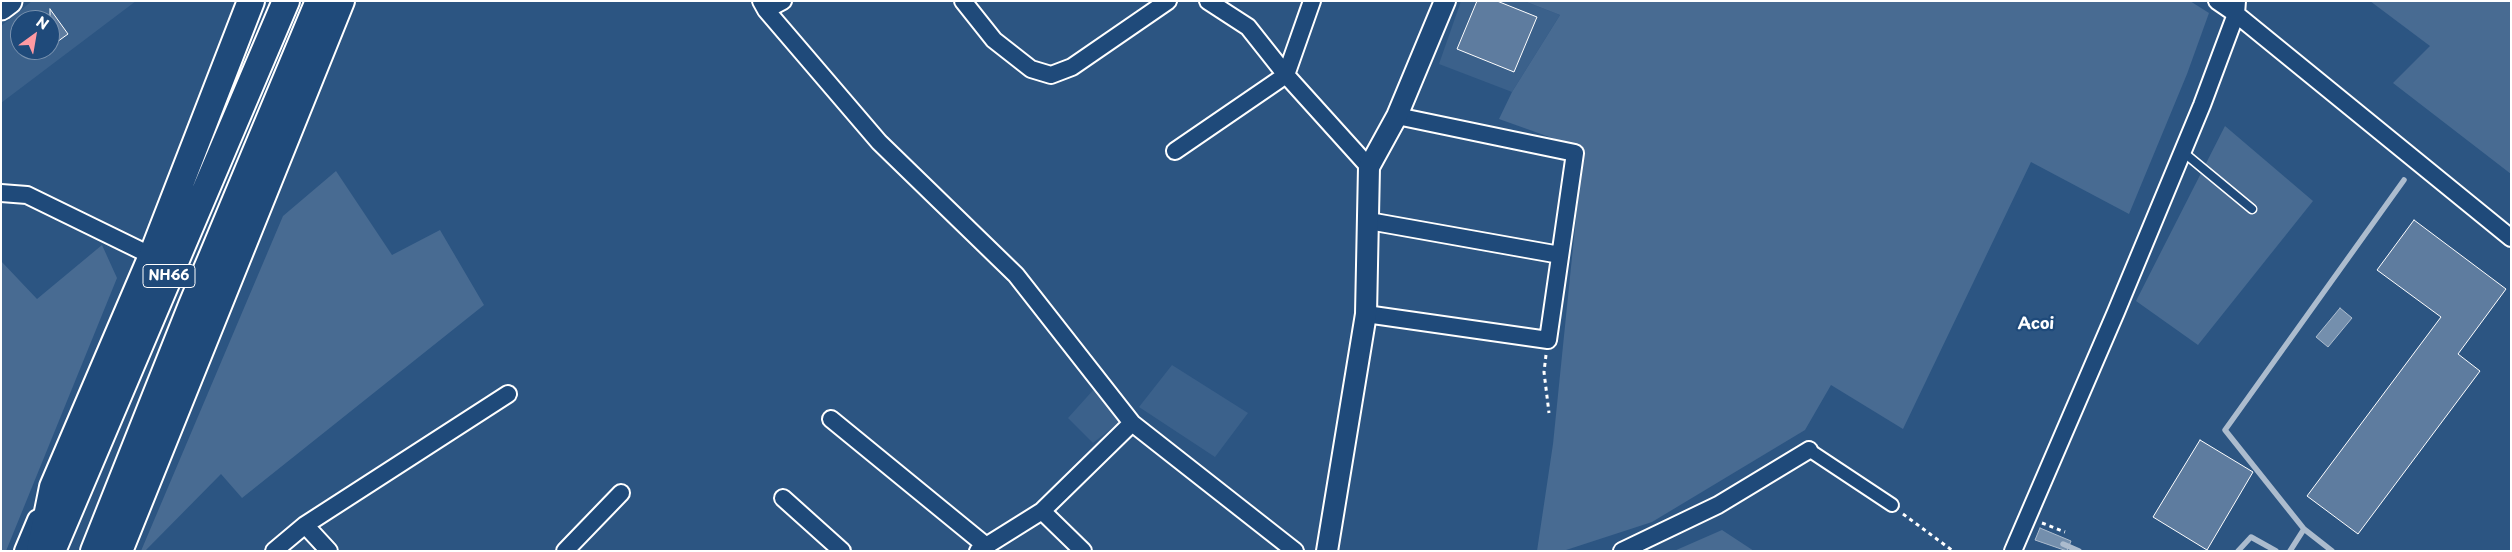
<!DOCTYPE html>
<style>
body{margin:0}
#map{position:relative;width:2512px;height:552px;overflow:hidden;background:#2c5582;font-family:"Playpen Sans",sans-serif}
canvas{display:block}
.frame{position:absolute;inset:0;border:2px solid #fff;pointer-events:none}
.north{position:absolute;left:10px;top:10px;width:50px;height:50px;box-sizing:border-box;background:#1f4a7a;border:1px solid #7992af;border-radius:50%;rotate:32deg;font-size:14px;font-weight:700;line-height:20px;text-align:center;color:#fff}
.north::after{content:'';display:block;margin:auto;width:18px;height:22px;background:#ff9aa2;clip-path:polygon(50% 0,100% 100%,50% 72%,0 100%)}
</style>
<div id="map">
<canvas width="2512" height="552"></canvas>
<div class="frame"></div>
<div class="north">N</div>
</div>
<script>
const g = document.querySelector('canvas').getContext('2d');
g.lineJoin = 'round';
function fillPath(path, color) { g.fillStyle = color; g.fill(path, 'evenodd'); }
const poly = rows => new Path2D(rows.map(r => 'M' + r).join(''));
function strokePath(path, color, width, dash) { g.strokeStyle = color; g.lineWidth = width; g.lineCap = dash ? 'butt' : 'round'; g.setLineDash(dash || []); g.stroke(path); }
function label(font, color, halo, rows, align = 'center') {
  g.font = font + ' "Playpen Sans",sans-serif'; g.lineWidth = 4.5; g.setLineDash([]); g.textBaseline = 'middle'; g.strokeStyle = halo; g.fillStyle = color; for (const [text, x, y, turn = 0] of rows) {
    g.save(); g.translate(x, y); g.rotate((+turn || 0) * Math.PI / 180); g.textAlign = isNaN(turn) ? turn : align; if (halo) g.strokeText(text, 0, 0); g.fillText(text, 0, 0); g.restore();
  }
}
const built = poly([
 [32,1,136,1,1,103,1,26],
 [20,20,50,20,50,50,20,50],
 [1461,1,1524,1,1560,15,1512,92,1439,64],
 [1172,365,1248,413,1215,457,1139,407],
 [1095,388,1122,420,1093,443,1068,418]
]);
const green = poly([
 [1524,1,2190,1,2209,13,2187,74,2129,214,2031,162,1903,429,1831,385,1805,430,1652,522,1563,551,1537,551,1553,444,1583,149,1499,119,1512,92,1560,15],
 [2370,1,2511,1,2511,174,2393,83,2430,46],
 [2225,126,2313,201,2198,345,2136,301],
 [336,171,392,255,440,230,484,305,242,498,221,474,145,551,141,551,283,216],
 [102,245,117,278,6,551,1,551,1,261,37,299],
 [1722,530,1754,551,1674,551]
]);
const water = poly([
 [2340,308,2352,318,2328,347,2316,337,2340,308],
 [2040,528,2071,541,2067,551,2035,540,2040,528]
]);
const stream = poly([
 [2304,529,2225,430,2404,180],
 [2063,544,2079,551],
 [2238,551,2251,537,2276,551],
 [2290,551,2304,529,2332,551]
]);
const building = poly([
 [1477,1,1497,1,1537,17,1514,72,1457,49,1477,1],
 [50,9,68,34,50,47,50,9],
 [2414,220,2506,289,2458,354,2480,371,2358,534,2307,496,2441,317,2377,270,2414,220],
 [2200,440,2253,472,2207,550,2153,517,2200,440]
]);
const path = poly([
 [1546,355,1544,372,1549,413],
 [1903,514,1953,551],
 [2042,523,2065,532]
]);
const service = poly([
 [2183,152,2252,209]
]);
const pedestrian = poly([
 [1809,450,1892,505]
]);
const minor = poly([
 [761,1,766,10,879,142,1016,275,1132,423,1295,551],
 [963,1,994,40,1031,69,1051,75,1072,67,1168,1],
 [1312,1,1286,75,1369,167],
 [2217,1,2236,14,2511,238],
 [766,10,783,1],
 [1175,151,1286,75,1248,27,1208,1],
 [1,193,27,195,152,256],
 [1369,221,1560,255],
 [1366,314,1548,340,1575,153,1397,116],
 [831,419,985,545],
 [783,498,842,551],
 [1042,511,1083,551],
 [305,525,329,551],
 [274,551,305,525,508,394],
 [565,551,621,493],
 [978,551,1042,511,1132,423],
 [1622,551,1718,505,1809,450],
 [2013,551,2116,312,2202,105,2236,14,2237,1]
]);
const tertiary = poly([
 [25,551,38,520],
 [1327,551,1366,314,1369,167,1397,116,1445,1]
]);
const primary = poly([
 [1,7,9,1]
]);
const trunk = poly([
 [40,551,53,487,152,256,251,1],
 [52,551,286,1],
 [94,551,192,305,319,1],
 [119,551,341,1]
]);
const shields = [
 [169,276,52]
];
const shieldNames = [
 ["NH66",169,276]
];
const neighbourhoodNames = [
 ["Acoi",2036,325]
];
fillPath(built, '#3b618b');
fillPath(green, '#486b92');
fillPath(water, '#748fad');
strokePath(water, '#acbcce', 1);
strokePath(stream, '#acbcce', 5.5);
fillPath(building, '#5e7c9f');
strokePath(building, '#fff', 1);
strokePath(service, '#fff', 11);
strokePath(pedestrian, '#fff', 16);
strokePath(minor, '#fff', 20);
strokePath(tertiary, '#fff', 24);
strokePath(primary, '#fff', 29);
strokePath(trunk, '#fff', 30);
strokePath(path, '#fff', 3, [4, 4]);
strokePath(service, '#1f4a7a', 8);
strokePath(pedestrian, '#1f4a7a', 12);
strokePath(minor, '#1f4a7a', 16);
strokePath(tertiary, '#1f4a7a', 20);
strokePath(primary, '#1f4a7a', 25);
strokePath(trunk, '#1f4a7a', 26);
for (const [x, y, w] of shields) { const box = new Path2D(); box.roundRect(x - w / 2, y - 11.5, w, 23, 4); g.fillStyle = '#1f4a7a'; g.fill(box); strokePath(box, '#fff', 1); }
label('bold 14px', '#fff', null, shieldNames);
label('bold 16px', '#fff', '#1f4a7a', neighbourhoodNames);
</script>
